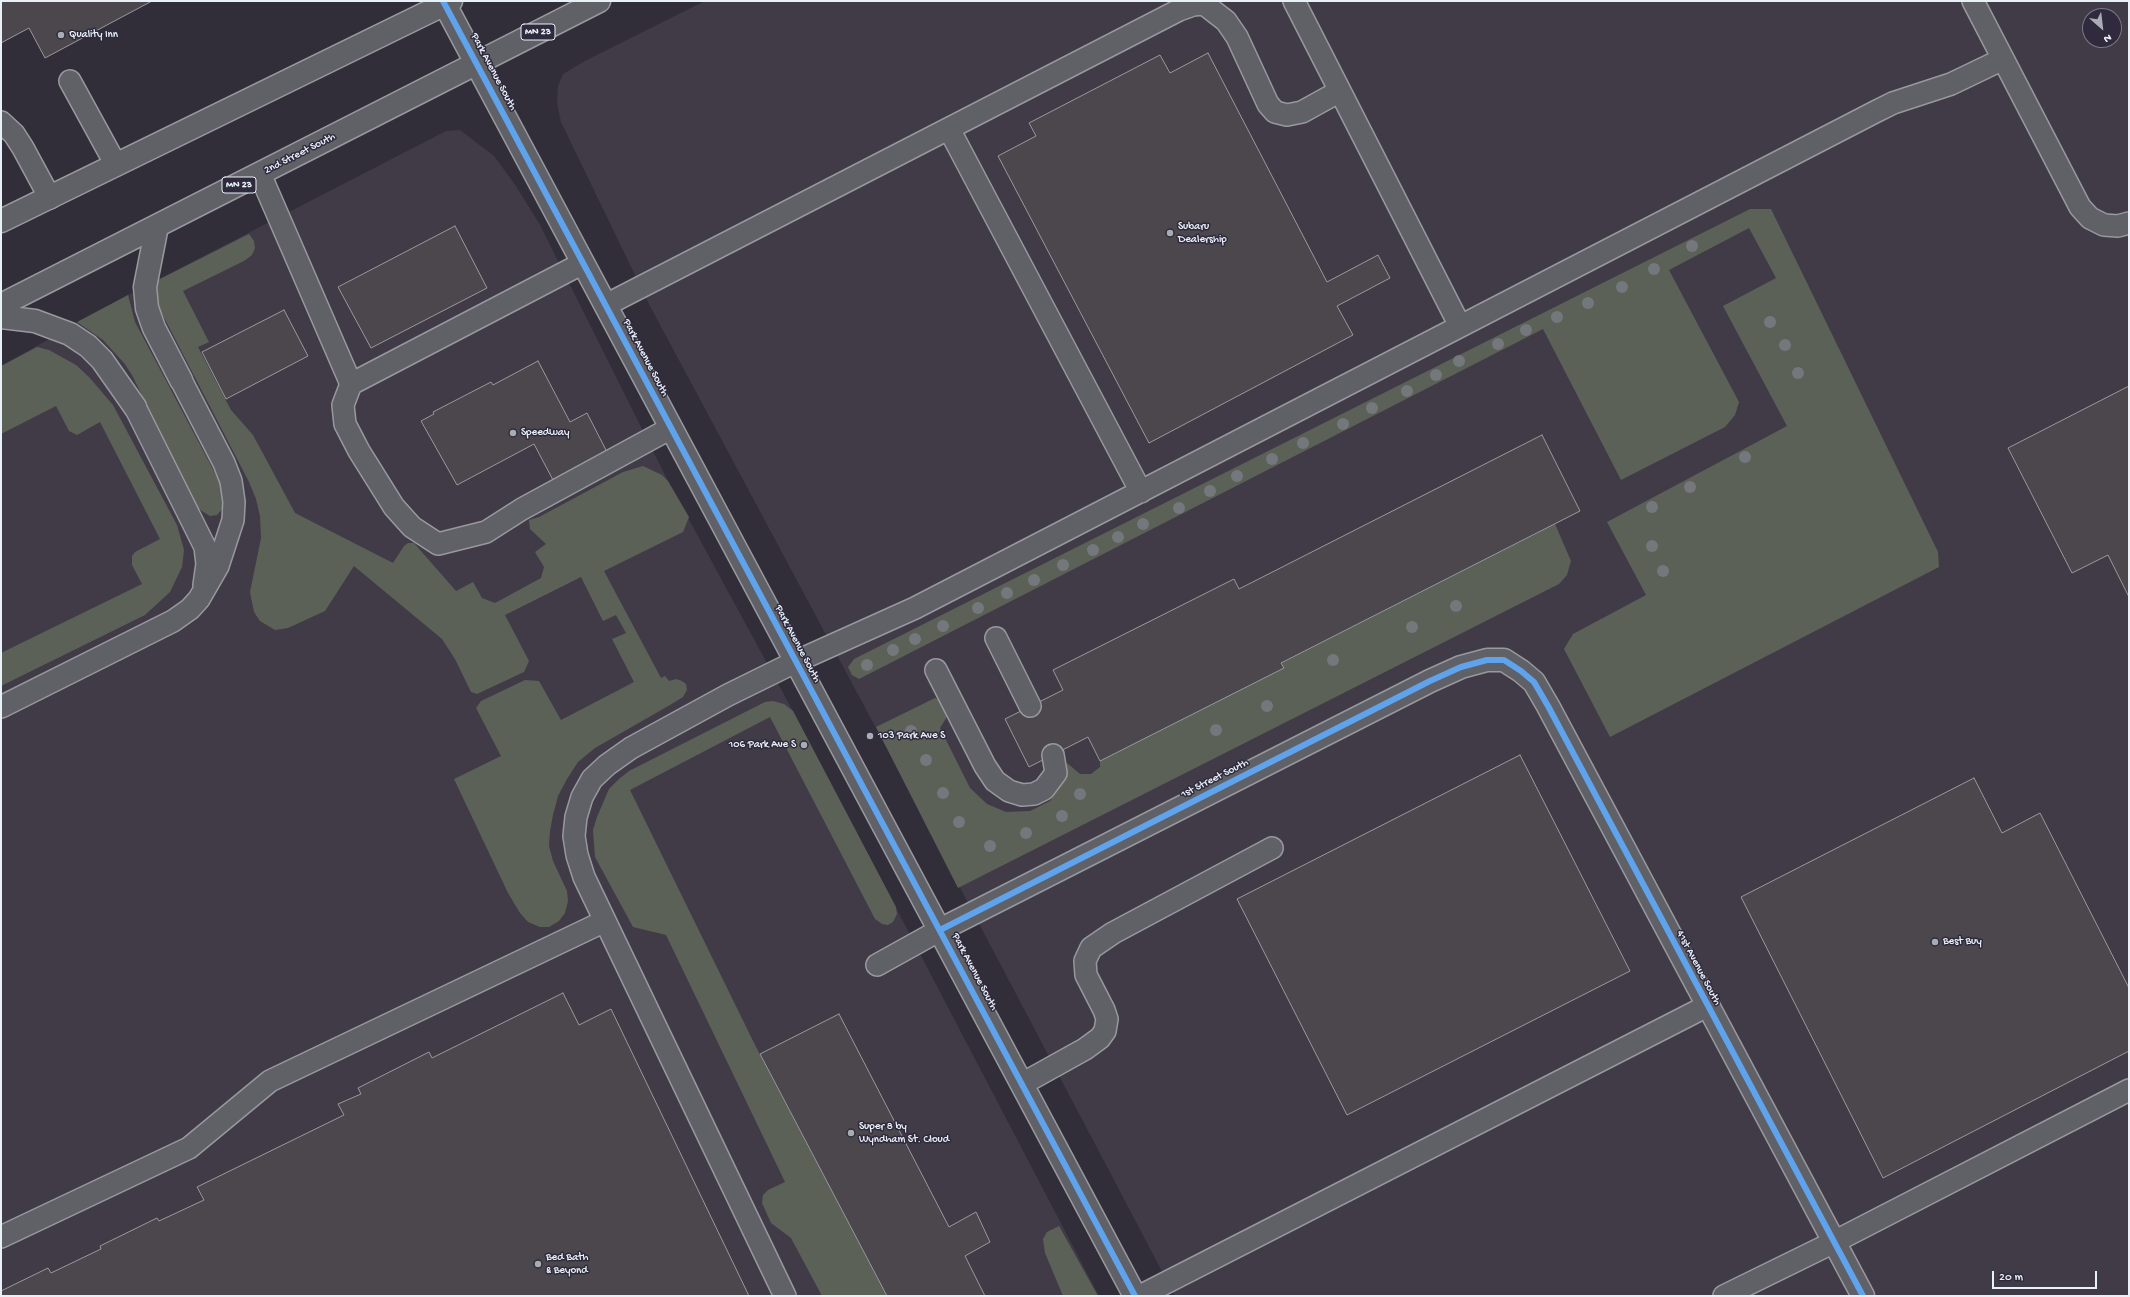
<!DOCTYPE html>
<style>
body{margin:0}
#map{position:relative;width:2130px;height:1297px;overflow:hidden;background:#312e39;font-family:"Gochi Hand",sans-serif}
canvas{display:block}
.frame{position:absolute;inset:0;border:2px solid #e8f1f8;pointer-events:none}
.north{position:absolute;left:2082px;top:8px;width:40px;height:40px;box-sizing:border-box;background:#2f2a3d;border:1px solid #797a88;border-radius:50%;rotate:152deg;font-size:11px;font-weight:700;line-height:16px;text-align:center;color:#e8f1f8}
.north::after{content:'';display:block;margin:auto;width:14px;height:18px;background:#a8adb5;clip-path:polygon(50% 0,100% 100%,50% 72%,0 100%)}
.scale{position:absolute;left:1992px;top:1271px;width:105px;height:18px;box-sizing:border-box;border:2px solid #e8f1f8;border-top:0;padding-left:5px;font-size:12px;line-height:14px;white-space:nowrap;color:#e8f1f8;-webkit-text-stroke:3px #2f2a3d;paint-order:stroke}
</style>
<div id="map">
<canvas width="2130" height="1297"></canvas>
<div class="frame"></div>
<div class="north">N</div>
<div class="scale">20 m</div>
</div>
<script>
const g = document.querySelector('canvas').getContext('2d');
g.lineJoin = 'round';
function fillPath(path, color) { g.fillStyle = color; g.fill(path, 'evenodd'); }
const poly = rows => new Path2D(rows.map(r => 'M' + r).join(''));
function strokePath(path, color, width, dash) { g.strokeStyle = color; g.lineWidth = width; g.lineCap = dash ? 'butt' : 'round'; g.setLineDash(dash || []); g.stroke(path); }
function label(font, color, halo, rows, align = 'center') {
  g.font = font + ' "Gochi Hand",sans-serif'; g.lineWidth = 3; g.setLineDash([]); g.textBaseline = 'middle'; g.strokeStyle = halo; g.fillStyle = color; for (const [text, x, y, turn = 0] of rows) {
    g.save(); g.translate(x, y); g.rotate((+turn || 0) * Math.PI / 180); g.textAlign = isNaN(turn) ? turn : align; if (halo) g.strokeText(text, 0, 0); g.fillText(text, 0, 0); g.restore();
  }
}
const built = poly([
 [705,1,2129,1,2129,1296,1175,1296,884,743,650,306,561,122,557,103,558,86,563,74,585,61],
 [2090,16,2114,16,2114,40,2090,40],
 [460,130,494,156,516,186,540,225,668,481,793,711,1099,1296,1,1296,1,366,128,295,446,131]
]);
const green = poly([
 [1750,209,1771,209,1938,552,1939,567,1610,737,1564,649,1573,634,1646,595,1607,522,1787,426,1723,306,1776,278,1749,228,1669,270,1739,402,1735,415,1725,427,1621,480,1543,329,859,679,852,675,848,667,854,659],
 [249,234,254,241,255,248,252,255,244,261,183,291,209,342,198,347,231,410,253,435,295,513,393,563,404,546,408,543,414,543,456,591,473,582,482,598,495,603,541,578,544,567,535,552,546,544,530,529,529,520,539,517,623,472,643,466,662,475,668,481,689,517,683,532,604,571,661,678,665,676,669,681,676,679,682,681,686,684,687,690,683,697,670,705,595,748,578,762,567,779,558,796,553,815,550,831,549,846,553,861,567,891,568,901,565,913,559,921,549,927,540,927,528,922,520,913,508,893,454,779,501,756,476,708,481,701,525,680,539,681,561,720,634,682,612,639,626,633,616,615,603,621,581,577,505,615,529,661,524,672,477,694,471,692,455,659,442,639,354,566,325,611,288,628,275,630,260,621,254,612,250,592,261,538,260,516,256,499,249,482,155,300,156,281],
 [128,295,135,322,225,492,226,505,217,515,210,516,197,508,132,375,124,363,103,340,77,322],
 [37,347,49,350,76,365,89,377,113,405,177,525,184,550,182,567,170,592,145,615,1,686,1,653,142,584,132,565,132,556,135,552,160,539,100,422,77,435,69,431,56,406,1,434,1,366],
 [1555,524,1571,561,1567,575,1559,584,958,888,876,727,935,698,942,701,948,715,940,728,970,788,987,804,1006,812,1030,811,1050,801,1067,778,1067,763,1080,774,1091,774,1100,767,1100,761,1283,668,1281,663],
 [773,701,784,704,793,711,896,907,897,914,893,922,888,925,882,924,875,919,770,717,630,790,756,1047,887,1296,822,1296,791,1238,771,1223,762,1203,763,1195,768,1190,785,1182,666,935,633,927,595,857,593,830,597,817,609,789,619,779,629,771,765,702],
 [1059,1226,1098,1296,1063,1296,1045,1253,1043,1239,1047,1232]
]);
const building = poly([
 [1,1,152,1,45,58,29,28,1,43,1,1],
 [1208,53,1327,282,1378,255,1390,278,1337,306,1353,335,1149,443,998,156,1036,136,1029,123,1160,55,1170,73,1208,53],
 [455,226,487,288,371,348,338,287,455,226],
 [284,310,308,356,226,399,202,352,284,310],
 [538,361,570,422,587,413,607,452,553,480,534,444,457,485,421,421,434,414,433,412,491,382,493,385,538,361],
 [2129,386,2129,597,2108,555,2072,573,2008,448,2129,386],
 [1542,435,1580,511,1281,663,1284,668,1100,761,1088,737,1029,767,1005,719,1063,690,1053,670,1234,579,1239,589,1542,435],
 [1520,755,1630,971,1347,1115,1237,899,1520,755],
 [1974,778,2002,833,2040,813,2129,988,2129,1051,1883,1178,1741,897,1974,778],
 [563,993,579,1025,611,1009,749,1296,1,1296,1,1291,48,1268,51,1273,101,1249,100,1246,157,1218,159,1221,204,1200,197,1187,344,1115,338,1104,361,1094,358,1088,429,1052,432,1058,563,993],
 [839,1014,949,1227,976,1212,990,1242,965,1256,985,1296,887,1296,760,1054,839,1014]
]);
const service = poly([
 [1294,1,1460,326],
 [1973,1,2080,207,2090,218,2104,225,2118,226,2129,223],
 [70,81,116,165],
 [1,122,14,134,23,148,50,198],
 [949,129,1141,492],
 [260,174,351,384,583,263],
 [606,305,1179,10,1193,5,1204,4,1226,21,1237,37,1268,104,1275,112,1287,115,1302,112,1340,91],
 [351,384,343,405,345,424,359,451,394,507,412,527,438,544,486,532,522,509,671,428],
 [135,407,205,547,207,564,204,585],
 [996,638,1030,706],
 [936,670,985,766,995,781,1009,791,1022,795,1034,794,1044,789,1056,773,1053,755],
 [1,707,173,621,190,609,199,599,218,566,233,520,234,502,231,481,224,463,181,380],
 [877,965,940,930],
 [1022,1084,1085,1049,1100,1038,1105,1031,1107,1019,1104,1010,1086,975,1085,961,1091,948,1113,933,1272,848],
 [1,1237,189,1148,270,1081,605,921],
 [785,1296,584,877,577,855,574,836,576,817,582,797,592,779,607,765,631,748,728,695,795,662,915,608,1875,112,1893,103,1951,84,2003,59],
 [1140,1296,1707,1006],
 [1724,1296,1834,1242,2129,1090]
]);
const minor = poly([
 [443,1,1135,1296],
 [940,930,1430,681,1461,667,1487,660,1504,660,1521,671,1534,682,1548,706,1863,1296]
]);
const trunk = poly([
 [1,221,451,1],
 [157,226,145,287,147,308,154,328,181,380],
 [1,305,599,1],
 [1,317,35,321,70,334,88,346,102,360,135,407]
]);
const cycleway = poly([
 [443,1,1135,1296],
 [940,930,1430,681,1461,667,1487,660,1504,660,1521,671,1534,682,1548,706,1863,1296]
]);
const trees = [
 [1692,246],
 [1654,269],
 [1622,287],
 [1588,303],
 [1557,317],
 [1770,322],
 [1526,330],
 [1498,344],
 [1785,345],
 [1459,361],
 [1798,373],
 [1436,375],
 [1407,391],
 [1372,408],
 [1343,424],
 [1303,443],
 [1745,457],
 [1272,459],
 [1237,476],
 [1690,487],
 [1210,491],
 [1652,507],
 [1179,508],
 [1143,524],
 [1118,537],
 [1652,546],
 [1093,550],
 [1063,565],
 [1663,571],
 [1034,580],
 [1007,593],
 [1456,606],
 [978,608],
 [943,626],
 [1412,627],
 [915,639],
 [893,650],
 [1333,660],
 [867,665],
 [1267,706],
 [1216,730],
 [911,731],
 [926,760],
 [943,793],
 [1080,794],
 [1062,816],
 [959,822],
 [1026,833],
 [990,846]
];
const markers = [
 [61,35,4,"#a8adb5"],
 [1170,233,4,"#a8adb5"],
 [513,433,4,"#a8adb5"],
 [870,736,4,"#a8adb5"],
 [804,745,4,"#a8adb5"],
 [1935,942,4,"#a8adb5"],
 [851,1133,4,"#a8adb5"],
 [538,1264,4,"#a8adb5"]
];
const shields = [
 [538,32,34],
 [239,185,34]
];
const shieldNames = [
 ["MN 23",538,32],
 ["MN 23",239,185]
];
const poiNames = [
 ["Quality Inn",69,35],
 ["Subaru",1178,227],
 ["Dealership",1178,240],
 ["Speedway",521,433],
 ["103 Park Ave S",878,736],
 ["106 Park Ave S",796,745,"right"],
 ["Best Buy",1943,942],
 ["Super 8 by",859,1127],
 ["Wyndham St. Cloud",859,1140],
 ["Bed Bath",546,1258],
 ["& Beyond",546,1271]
];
const streetNames = [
 ["Park Avenue South",493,72,62],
 ["2nd Street South",300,154,-27],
 ["Park Avenue South",645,358,62],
 ["Park Avenue South",797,644,62],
 ["1st Street South",1215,779,-27],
 ["41st Avenue South",1698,968,62],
 ["Park Avenue South",974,972,62]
];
fillPath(built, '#413b47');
fillPath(green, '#5b6157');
fillPath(building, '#4b474c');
strokePath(building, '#98999f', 1);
strokePath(service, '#98999f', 24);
strokePath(minor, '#98999f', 25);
strokePath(trunk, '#98999f', 25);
strokePath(service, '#606067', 21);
strokePath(minor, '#606067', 22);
strokePath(trunk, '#606067', 22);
strokePath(cycleway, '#60a3ed', 6);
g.fillStyle = '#74787c';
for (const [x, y] of trees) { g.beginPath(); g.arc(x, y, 6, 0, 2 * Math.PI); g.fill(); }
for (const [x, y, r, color] of markers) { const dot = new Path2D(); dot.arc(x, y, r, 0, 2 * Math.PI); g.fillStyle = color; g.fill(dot); strokePath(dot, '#2f2a3d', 1.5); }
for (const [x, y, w] of shields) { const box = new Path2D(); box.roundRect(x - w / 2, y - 8, w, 16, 3); g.fillStyle = '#2f2a3d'; g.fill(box); strokePath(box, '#e8f1f8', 1); }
label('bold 10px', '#e8f1f8', null, shieldNames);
label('11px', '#e8f1f8', '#2f2a3d', poiNames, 'left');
label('11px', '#e8f1f8', '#2f2a3d', streetNames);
</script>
